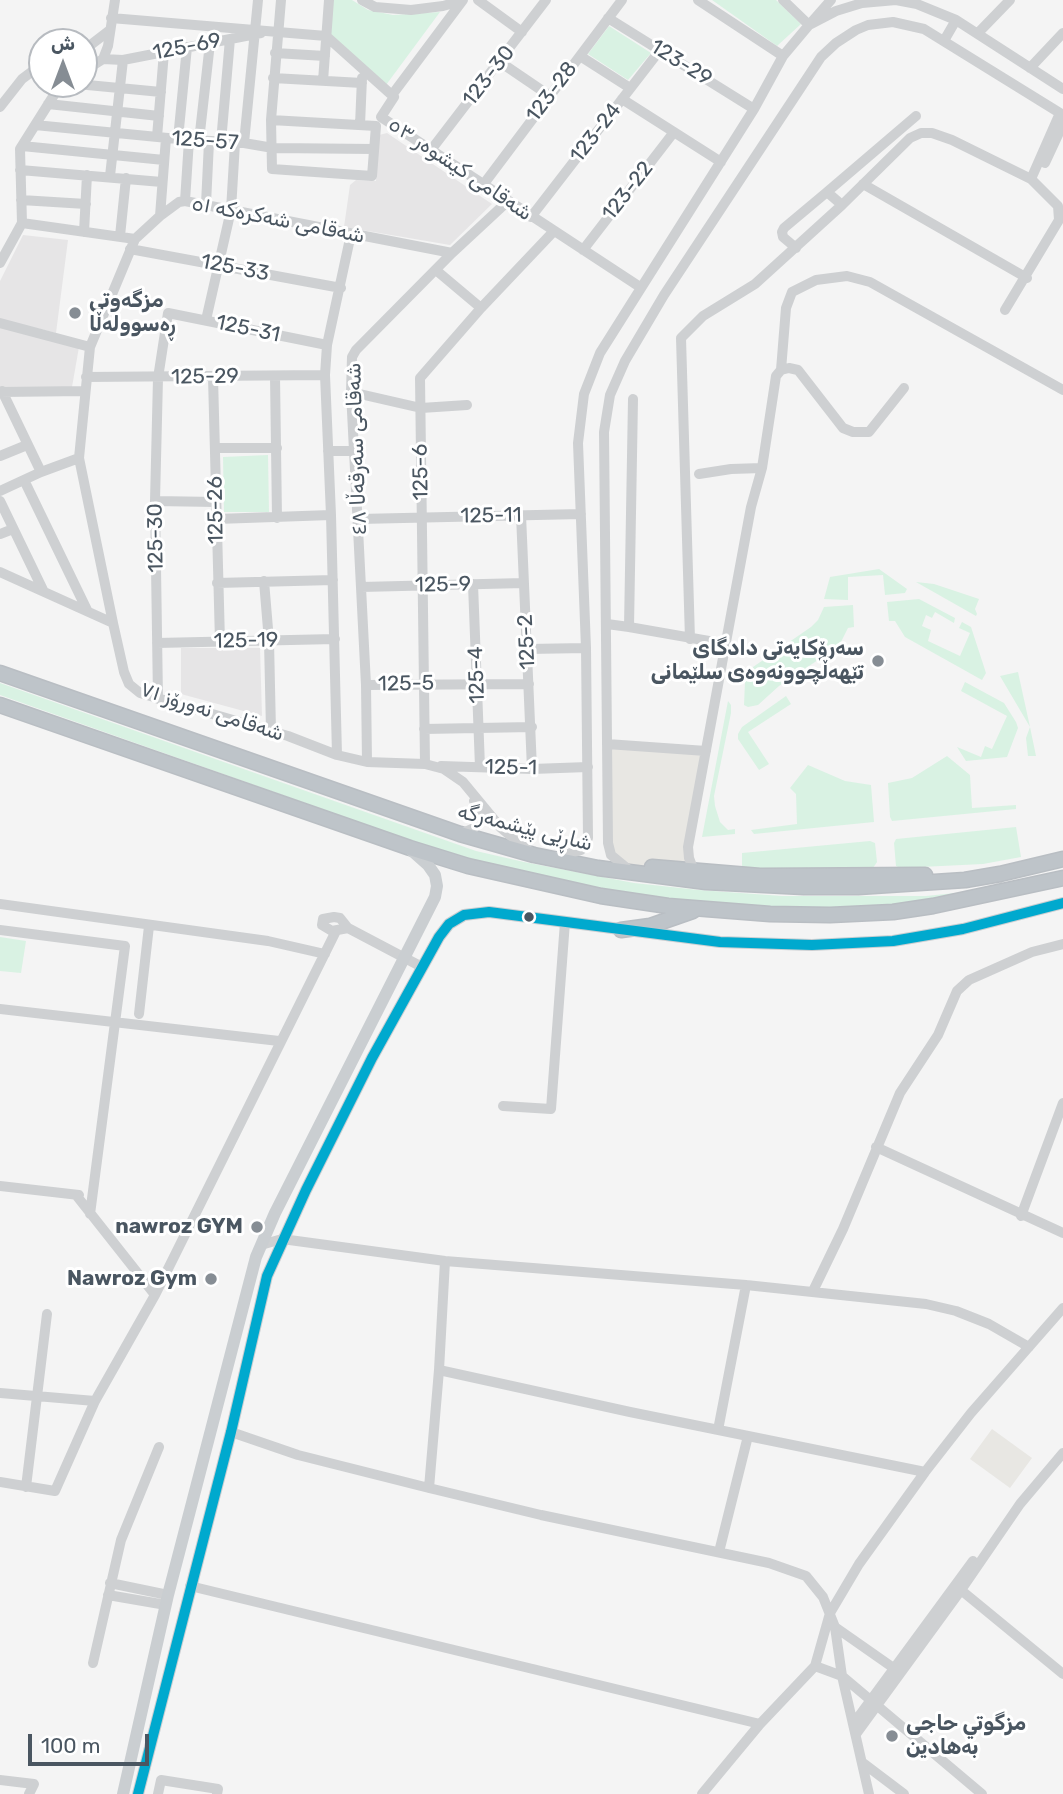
<!DOCTYPE html>
<meta charset="utf-8">
<style>
body{margin:0}
#map{position:relative;width:1063px;height:1794px;overflow:hidden;background:#f4f4f4;font-family:Rubik,Vazirmatn,sans-serif}
canvas{display:block}
.north{position:absolute;left:28px;top:28px;width:70px;height:70px;box-sizing:border-box;background:#fff;border:2px solid #b7bbc0;border-radius:50%;rotate:0deg;font-size:19px;font-weight:700;line-height:28px;text-align:center;color:#4a5661}
.north::after{content:'';display:block;margin:auto;width:24px;height:32px;background:#868d94;clip-path:polygon(50% 0,100% 100%,50% 72%,0 100%)}
.scale{position:absolute;left:28px;top:1734px;width:121px;height:32px;box-sizing:border-box;border:4px solid #4a5661;border-top:0;padding-left:9px;font-size:21px;line-height:24px;white-space:nowrap;color:#4a5661;-webkit-text-stroke:5px #fff;paint-order:stroke}
</style>
<div id="map">
<canvas width="1063" height="1794"></canvas>
<div class="north">ش</div>
<div class="scale">100 m</div>
</div>
<script>
const g = document.querySelector('canvas').getContext('2d');
g.lineJoin = 'round';
function fillPath(path, color) { g.fillStyle = color; g.fill(path, 'evenodd'); }
const poly = rows => new Path2D(rows.map(r => 'M' + r).join(''));
function strokePath(path, color, width, dash) { g.strokeStyle = color; g.lineWidth = width; g.lineCap = dash ? 'butt' : 'round'; g.setLineDash(dash || []); g.stroke(path); }
function label(font, color, halo, rows, align = 'center') {
  g.font = font + ' Rubik,Vazirmatn,sans-serif'; g.lineWidth = 6; g.setLineDash([]); g.textBaseline = 'middle'; g.strokeStyle = halo; g.fillStyle = color; for (const [text, x, y, turn = 0] of rows) {
    g.save(); g.translate(x, y); g.rotate((+turn || 0) * Math.PI / 180); g.textAlign = isNaN(turn) ? turn : align; if (halo) g.strokeText(text, 0, 0); g.fillText(text, 0, 0); g.restore();
  }
}
const commercial = poly([
 [607,744,706,751,688,847,692,871,619,864,613,858],
 [992,1429,1032,1458,1010,1488,970,1459]
]);
const education = poly([
 [387,133,492,204,450,245,344,227,350,185,356,180,376,181,379,135],
 [23,235,68,240,56,333,0,319,0,281],
 [0,326,79,347,72,387,0,388],
 [181,648,260,648,262,716,181,694]
]);
const green = poly([
 [332,0,352,0,368,10,393,15,440,12,386,85,329,34],
 [712,0,776,0,801,24,777,46],
 [609,26,651,53,628,80,588,54],
 [268,455,269,512,224,512,223,457],
 [879,569,907,589,905,593,885,595,883,575,848,577,848,600,824,599,830,577],
 [916,582,934,584,979,599,975,609,977,614,976,616],
 [919,599,955,618,954,623,935,612,932,618,926,615,922,626,931,630,928,641,960,656,970,633,959,628,962,622,971,627,986,673,982,680,905,637,895,621,889,621,887,602],
 [853,605,854,627,848,628,839,646,779,686,758,705,748,707,744,705,745,682,753,667,811,627,818,620,824,607],
 [1018,672,1030,727,1036,756,1028,756,1026,738,1030,727,1000,676],
 [965,682,1004,703,1016,722,1018,728,1007,757,966,761,957,747,981,757,985,746,992,749,1007,716,961,691],
 [0,683,476,851,524,862,634,883,699,890,782,896,926,896,965,892,965,895,888,907,785,908,662,898,584,886,511,872,449,854,0,695],
 [786,696,791,704,748,732,769,764,759,770,738,739,738,734,742,727],
 [728,701,731,705,731,713,714,796,715,806,720,822,728,830,735,829,735,834,702,837],
 [947,756,970,775,972,808,1016,805,1016,809,892,821,890,817,888,783,912,778],
 [808,765,845,781,871,785,874,822,754,834,751,830,797,824,796,794,790,788],
 [1016,827,1021,857,983,864,900,868,896,866,894,843,896,839],
 [870,841,875,843,877,862,873,868,742,870,742,853],
 [0,937,26,941,21,973,0,971]
]);
const minor = poly([
 [281,0,271,120,272,169,372,176,376,126],
 [362,0,375,7,411,10,443,6,461,1],
 [478,0,522,32],
 [698,0,783,56],
 [783,0,809,25,831,0],
 [111,18,326,36,394,97,381,117,640,287],
 [608,18,754,109],
 [978,33,1010,0],
 [945,39,956,20],
 [84,50,110,30],
 [275,53,325,56],
 [580,56,630,88],
 [103,59,123,60,261,33],
 [500,62,550,96],
 [1030,68,1063,33],
 [84,71,103,59,108,46,115,0],
 [273,78,362,83],
 [323,81,329,0],
 [77,84,161,92],
 [392,95,463,0],
 [622,99,721,162],
 [48,104,159,116],
 [0,107,22,79,42,64],
 [271,120,376,126],
 [35,125,178,139,244,143,273,148,374,149],
 [360,125,362,78],
 [157,137,164,52],
 [178,139,187,47],
 [199,141,210,43],
 [221,142,230,39],
 [244,143,258,0],
 [22,146,164,160],
 [431,150,546,0],
 [1045,163,1063,124],
 [20,170,162,182],
 [110,176,123,60],
 [1031,179,1060,113],
 [863,184,1027,278],
 [483,185,622,0],
 [21,200,86,204],
 [185,201,189,140],
 [206,204,209,142],
 [842,205,827,192,916,116],
 [160,216,166,138],
 [531,217,660,50],
 [22,223,135,239],
 [84,232,87,175],
 [120,236,126,178],
 [796,248,783,237,782,232,784,228,827,192],
 [130,249,341,288],
 [583,250,674,132],
 [0,263,22,223,20,149,59,87,63,84],
 [437,271,481,308],
 [206,320,231,210,235,143],
 [0,323,90,347],
 [781,370,786,308,792,292,816,280,847,276,870,282,1063,390],
 [275,376,277,518],
 [86,377,325,375],
 [213,377,220,642],
 [2,391,41,472],
 [0,392,85,391],
 [351,392,421,408,467,405],
 [215,448,277,448],
 [328,451,354,451],
 [0,456,27,445],
 [762,468,776,376,781,370,789,368,798,370,843,428,853,432,869,432,904,388],
 [24,480,87,610],
 [0,491,41,472,79,458],
 [0,501,43,590],
 [155,501,216,502],
 [521,515,532,769],
 [217,519,331,515],
 [359,519,581,514],
 [0,534,13,529],
 [0,572,113,623,124,672,129,684,140,693,288,736,337,755,367,762,425,764,444,769,463,782,501,828,529,851],
 [264,581,269,641,271,731],
 [217,583,333,580],
 [473,584,480,767],
 [361,587,524,583],
 [113,623,79,458,90,347,135,239,160,216,179,202,185,201,452,253],
 [607,624,629,627,633,399],
 [629,627,726,644],
 [690,639,681,338,703,316,755,284,842,205,910,138,921,133,932,133,952,140,1031,179,1058,206,1059,220,1005,310],
 [157,643,335,639],
 [528,649,586,648],
 [366,685,529,684],
 [158,699,155,501,158,378,168,313,327,345],
 [424,729,532,727],
 [607,744,706,751],
 [337,755,331,515,325,375,327,345,351,234],
 [367,762,366,685,351,392,352,357,356,350,452,253,508,201],
 [425,764,420,378,481,308,554,231],
 [441,766,532,769,588,767],
 [460,834,474,828,479,822,479,814,474,801],
 [557,857,581,850,588,838,586,648,578,443,584,394,600,353,754,109,783,56,809,25,836,11,862,3,896,0,917,4,956,20,1063,89],
 [628,869,611,855,608,843,604,432,610,395,625,361,664,295,821,57,836,43,856,30,868,25,893,22,924,29,1063,115],
 [694,871,689,858,688,847,751,507,762,468,731,469,699,474],
 [0,904,268,941,325,954],
 [348,928,332,931,322,925,323,919,334,917,340,918,348,928,422,967],
 [0,930,125,946,90,1214],
 [0,1009,279,1041],
 [139,1014,149,926],
 [503,1106,551,1109,565,922],
 [876,1147,1063,1233],
 [0,1186,79,1195],
 [76,1195,155,1295],
 [1021,1216,1063,1103],
 [261,1245,282,1239,445,1261,746,1285,926,1304,956,1311,989,1324,1029,1347],
 [813,1291,843,1229,900,1093,938,1035,957,991,969,980,1032,952,1063,944],
 [439,1370,630,1412,925,1472],
 [0,1393,95,1401],
 [718,1430,746,1285],
 [231,1432,298,1455,429,1488,541,1515,769,1563,806,1576,823,1597,835,1627,842,1676,869,1794],
 [0,1482,55,1491,95,1401,155,1295,336,931],
 [26,1487,47,1314],
 [429,1488,439,1370,445,1261],
 [719,1552,748,1436],
 [110,1583,168,1595],
 [190,1586,760,1724],
 [956,1586,1063,1674],
 [108,1595,166,1605],
 [835,1627,895,1669],
 [93,1663,121,1540,159,1447],
 [815,1666,842,1676,982,1794],
 [854,1723,973,1561],
 [856,1734,961,1590,1020,1504,1063,1453],
 [863,1763,904,1794],
 [0,1780,34,1784,29,1794],
 [158,1794,161,1780,218,1789,217,1794],
 [702,1794,760,1724,815,1666,830,1613,859,1564,925,1472,971,1413,1063,1308]
]);
const major = poly([
 [123,1794,168,1595,256,1257,275,1213,435,897,437,886,435,875,428,865,410,849],
 [138,1794,231,1432,267,1276,306,1190,372,1058,439,937,449,924,464,915,489,912,720,942,812,945,893,941,963,929,1063,903]
]);
const highway = poly([
 [0,673,460,834,534,855,598,868,706,882,804,887,858,887,965,880,1000,874,1063,859],
 [0,705,410,848,468,866,601,896,668,906,770,914,830,915,893,912,933,906,1063,878],
 [652,867,760,876,925,875],
 [621,930,650,926,693,911]
]);
const bus1 = poly([
 [138,1794,231,1432,267,1276,306,1190,372,1058,439,937,449,924,464,915,489,912,720,942,812,945,893,941,963,929,1063,903]
]);
const markers = [
 [75,313,7,"#868d94"],
 [878,661,7,"#868d94"],
 [529,917,6,"#4a5661"],
 [257,1227,7,"#868d94"],
 [211,1279,7,"#868d94"],
 [892,1736,7,"#868d94"]
];
const streetNames = [
 ["125-69",187,47,-11],
 ["123-29",681,63,32],
 ["123-30",489,76,-52],
 ["123-28",552,92,-53],
 ["123-24",596,133,-52],
 ["125-57",205,141,4],
 ["شەقامی کیشوەر ٥٣",460,169,34],
 ["123-22",628,191,-52],
 ["شەقامی شەکرەکە ٥١",278,220,11],
 ["125-33",235,268,11],
 ["125-31",248,329,12],
 ["125-29",205,377,-1],
 ["شەقامی سەرقەڵا ٤٨",357,449,-92],
 ["125-6",421,472,-91],
 ["125-26",216,510,-91],
 ["125-11",491,516,-1],
 ["125-30",156,538,-91],
 ["125-9",443,585,-1],
 ["125-19",246,641,-1],
 ["125-2",527,642,-93],
 ["125-4",477,675,-92],
 ["125-5",406,684,-1],
 ["شەقامی نەورۆز ٧١",212,712,18],
 ["125-1",511,768,1],
 ["شاڕێی پێشمەرگە",525,828,14]
];
const poiNames = [
 ["مزگەوتی",89,301,"left"],
 ["ڕەسوولەڵا",89,325,"left"],
 ["سەرۆکایەتی دادگای",864,649],
 ["تێهەڵچوونەوەی سلێمانی",864,673],
 ["nawroz GYM",243,1227],
 ["Nawroz Gym",197,1279],
 ["مزگوتي حاجی",906,1724,"left"],
 ["بەهادین",906,1748,"left"]
];
fillPath(commercial, '#e8e7e3');
fillPath(education, '#e6e5e6');
fillPath(green, '#d9f2e3');
strokePath(highway, '#b9bec3', 17);
strokePath(minor, '#ced0d2', 10);
strokePath(major, '#caced1', 12);
strokePath(highway, '#bec4c9', 14);
strokePath(bus1, '#00a9ce', 10);
for (const [x, y, r, color] of markers) { const dot = new Path2D(); dot.arc(x, y, r, 0, 2 * Math.PI); g.fillStyle = color; g.fill(dot); strokePath(dot, '#fff', 2.5); }
label('21px', '#4a5661', '#fff', streetNames);
label('bold 21px', '#4a5661', '#fff', poiNames, 'right');
</script>
